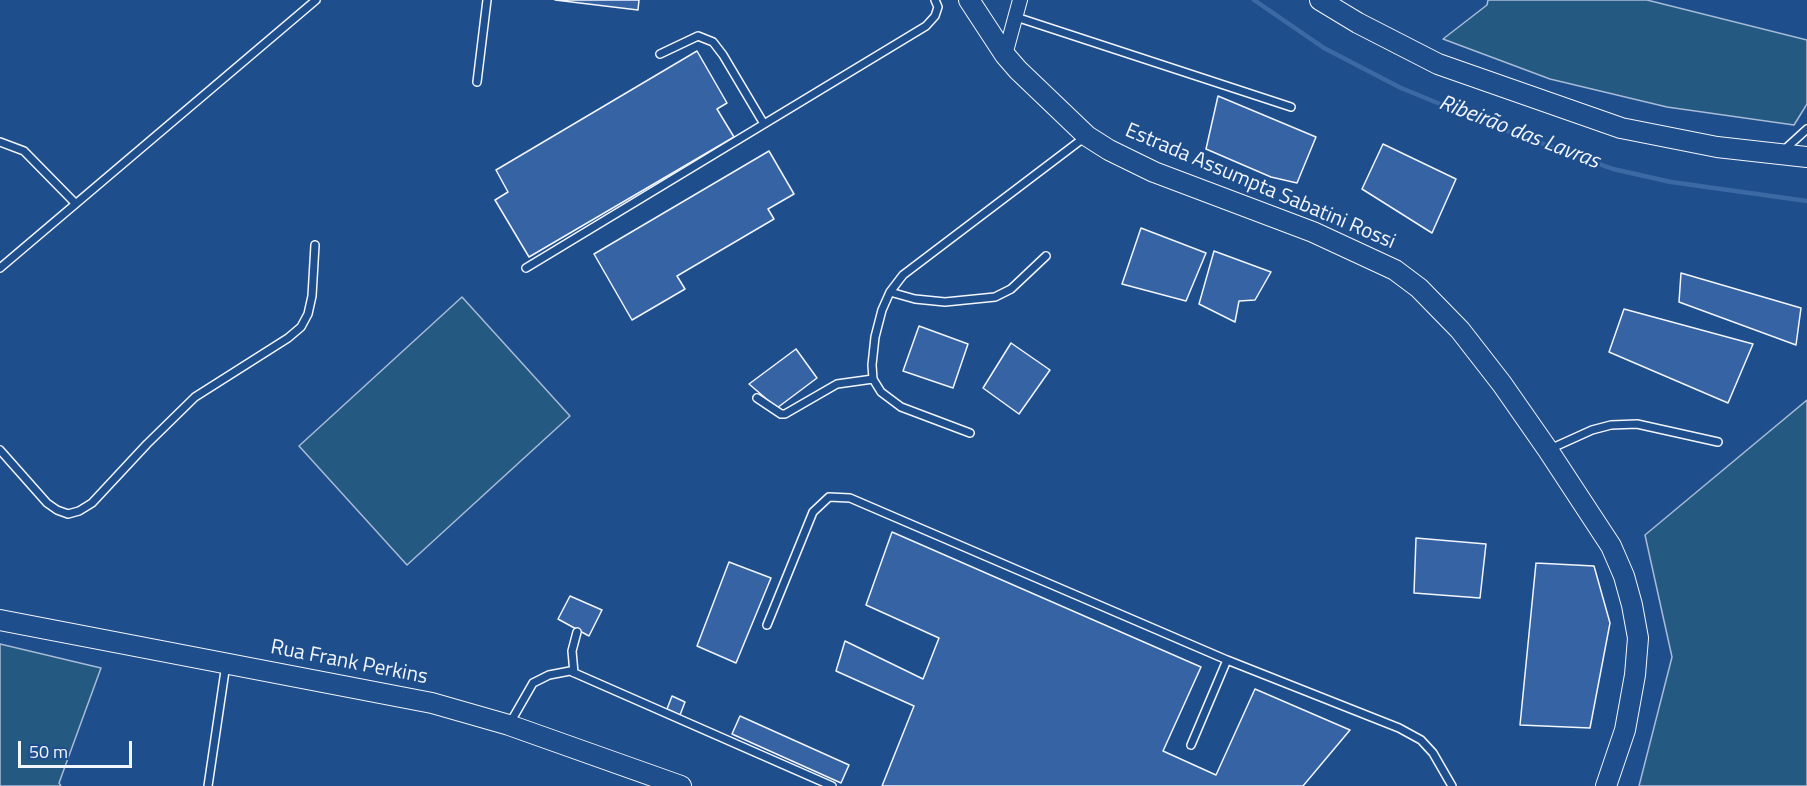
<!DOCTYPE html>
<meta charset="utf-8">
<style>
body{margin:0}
#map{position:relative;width:1807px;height:786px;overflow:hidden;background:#1f4e8c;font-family:"Titillium Web",sans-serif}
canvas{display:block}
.scale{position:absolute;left:18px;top:741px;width:114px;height:27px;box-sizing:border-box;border:3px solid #f2f6ff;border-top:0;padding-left:8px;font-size:18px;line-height:21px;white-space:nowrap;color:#f2f6ff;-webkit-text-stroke:4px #1f4e8c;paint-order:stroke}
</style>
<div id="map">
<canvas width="1807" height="786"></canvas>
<div class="scale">50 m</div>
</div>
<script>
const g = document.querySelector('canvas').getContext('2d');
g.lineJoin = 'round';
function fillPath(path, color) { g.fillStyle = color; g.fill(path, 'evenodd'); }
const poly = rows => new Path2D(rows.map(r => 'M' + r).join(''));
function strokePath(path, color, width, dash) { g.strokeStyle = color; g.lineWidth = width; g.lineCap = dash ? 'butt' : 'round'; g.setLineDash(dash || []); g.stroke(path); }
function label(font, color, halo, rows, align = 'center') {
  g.font = font + ' "Titillium Web",sans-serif'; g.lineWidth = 4.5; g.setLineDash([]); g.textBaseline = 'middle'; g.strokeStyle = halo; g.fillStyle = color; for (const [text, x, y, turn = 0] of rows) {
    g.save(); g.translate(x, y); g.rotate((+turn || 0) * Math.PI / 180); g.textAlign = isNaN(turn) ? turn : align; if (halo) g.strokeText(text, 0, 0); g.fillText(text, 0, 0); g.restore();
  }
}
const green = poly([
 [1488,0,1647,0,1807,40,1807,104,1794,125,1667,107,1550,79,1443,39,1487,5,1488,0],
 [462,297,570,416,407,565,299,446,462,297],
 [1807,400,1807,786,1639,786,1672,657,1645,535,1807,400],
 [0,644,101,668,59,783,61,786,0,786,0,644]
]);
const stream = poly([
 [1254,0,1324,48,1401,88,1494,126,1613,169,1671,182,1807,201]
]);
const building = poly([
 [555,0,639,0,638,10,555,0],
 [697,51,727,103,717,109,734,137,529,257,495,200,508,192,496,170,697,51],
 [1218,96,1316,137,1297,183,1271,177,1206,149,1218,96],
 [1383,144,1456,179,1432,233,1362,189,1383,144],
 [769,151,794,194,768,209,774,219,677,276,685,289,632,320,594,254,769,151],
 [1141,228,1206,253,1186,301,1122,284,1141,228],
 [1214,251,1271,272,1255,300,1239,301,1235,322,1199,304,1214,251],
 [1681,273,1801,308,1796,345,1679,302,1681,273],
 [1624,309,1753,344,1728,403,1609,352,1624,309],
 [919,326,968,344,953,388,903,371,919,326],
 [1011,343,1050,370,1019,414,983,388,1011,343],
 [796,349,817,378,777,408,749,384,796,349],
 [892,532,1201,667,1163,751,1216,775,1255,689,1350,730,1303,786,882,786,914,706,836,671,845,641,923,679,939,638,866,605,892,532],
 [1416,538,1486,544,1480,598,1414,593,1416,538],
 [729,562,771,578,736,663,697,646,729,562],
 [1536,563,1594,566,1610,623,1590,728,1520,725,1536,563],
 [570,596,602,610,589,636,558,619,570,596],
 [672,696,685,702,680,715,667,709,672,696],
 [740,716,849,765,841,783,732,734,740,716]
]);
const lane = poly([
 [1016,17,1291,107],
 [660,54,698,36,713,42,723,55,764,124],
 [477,82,487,0],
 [0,142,24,151,75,203],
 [1784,150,1807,129],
 [0,268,316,0],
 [526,268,926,26,935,16,938,7,935,0],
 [890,292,915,299,945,302,995,297,1011,289,1046,256],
 [757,398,781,414,785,414,837,384,873,379],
 [970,433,901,407,881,392,873,379,872,365,875,337,882,310,890,292,903,275,1085,137],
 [1550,449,1592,430,1611,425,1637,424,1718,442],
 [0,450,47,503,57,510,68,514,79,511,92,503,147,444,195,397,288,338,301,327,308,314,312,296,315,245],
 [767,625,813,512,829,497,850,498,1227,660,1399,728,1421,740,1433,753,1452,786],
 [574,673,572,651,577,632],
 [510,723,533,683,549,675,570,671,832,786],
 [1191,745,1227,660],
 [208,786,226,664]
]);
const street = poly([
 [1005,55,1020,0]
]);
const secondary = poly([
 [969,0,1005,55,1018,70,1087,136,1109,150,1154,172,1313,232,1395,270,1419,288,1460,330,1502,384,1548,450,1611,546,1624,576,1632,605,1638,638,1635,675,1625,730,1606,786],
 [1320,0,1358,23,1438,64,1621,128,1717,147,1807,157],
 [0,620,432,703,509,725,681,786]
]);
const streetNames = [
 ["Estrada Assumpta Sabatini Rossi",1260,187,23],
 ["Rua Frank Perkins",349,663,11]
];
const waterNames = [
 ["Ribeirão das Lavras",1519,133,21]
];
fillPath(green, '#245a82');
strokePath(green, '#a8bbd7', 1.5);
strokePath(stream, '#3b69a3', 4.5);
fillPath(building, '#3563a3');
strokePath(building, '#f2f6ff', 1.5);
strokePath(lane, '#f2f6ff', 10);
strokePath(street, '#f2f6ff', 16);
strokePath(secondary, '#f2f6ff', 22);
strokePath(lane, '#1f4e8c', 7);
strokePath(street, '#1f4e8c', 14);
strokePath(secondary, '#1f4e8c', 20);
label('21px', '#f2f6ff', '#1f4e8c', streetNames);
label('italic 22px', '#f2f6ff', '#1f4e8c', waterNames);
</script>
